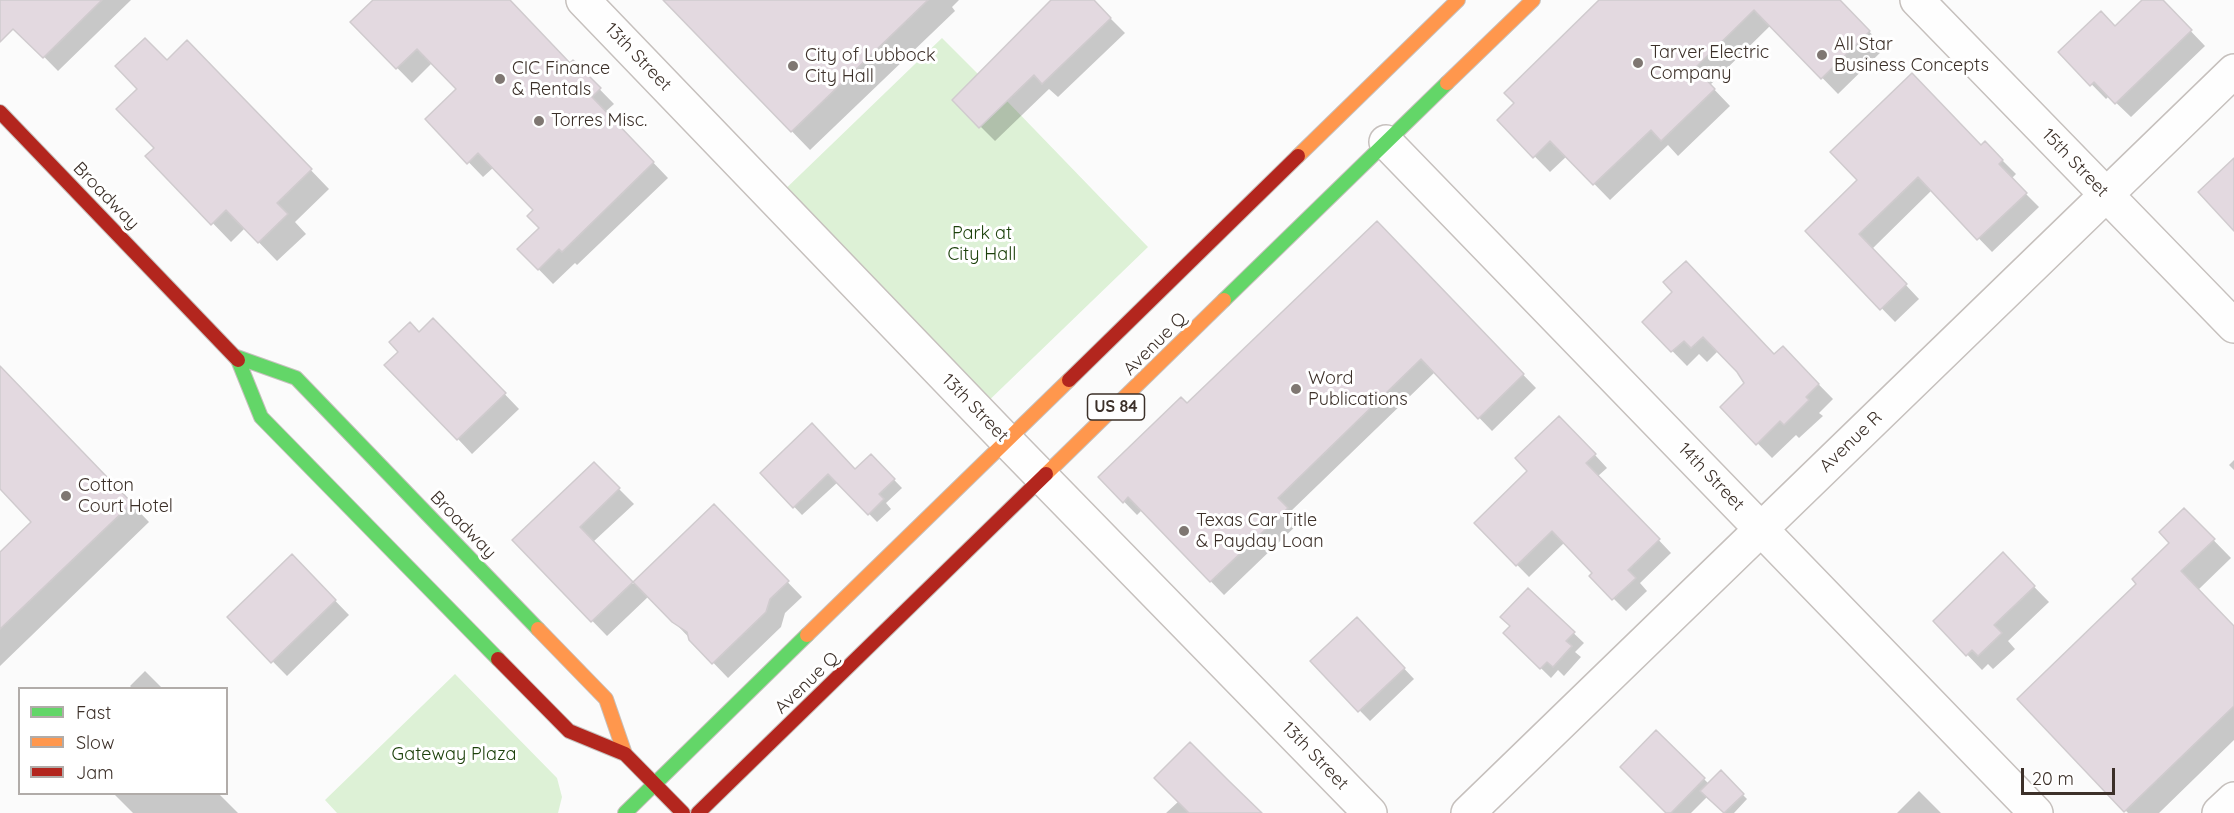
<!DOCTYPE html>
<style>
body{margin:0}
#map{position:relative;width:2234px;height:813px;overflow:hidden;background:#fbfbfb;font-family:Quicksand,sans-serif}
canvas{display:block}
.legend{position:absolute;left:18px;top:687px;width:210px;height:108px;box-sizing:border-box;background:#fff;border:2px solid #b1aca9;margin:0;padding:8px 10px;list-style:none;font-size:18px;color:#3c3029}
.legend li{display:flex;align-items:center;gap:12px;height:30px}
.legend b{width:30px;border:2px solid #b1aca9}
.scale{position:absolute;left:2021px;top:768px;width:94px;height:27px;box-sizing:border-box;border:3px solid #3c3029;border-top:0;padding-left:8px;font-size:18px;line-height:21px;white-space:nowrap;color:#3c3029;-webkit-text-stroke:4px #fff;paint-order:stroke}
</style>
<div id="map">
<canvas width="2234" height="813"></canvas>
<ul class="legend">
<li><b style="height:8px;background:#63d668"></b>Fast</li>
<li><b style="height:8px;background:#ff974d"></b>Slow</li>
<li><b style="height:8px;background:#b3261e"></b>Jam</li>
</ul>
<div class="scale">20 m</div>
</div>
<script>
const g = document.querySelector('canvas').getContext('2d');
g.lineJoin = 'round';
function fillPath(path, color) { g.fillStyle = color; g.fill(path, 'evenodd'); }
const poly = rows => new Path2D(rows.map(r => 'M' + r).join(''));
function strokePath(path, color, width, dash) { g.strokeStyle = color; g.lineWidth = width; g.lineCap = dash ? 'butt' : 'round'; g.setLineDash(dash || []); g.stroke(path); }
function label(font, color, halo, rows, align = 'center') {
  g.font = font + ' Quicksand,sans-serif'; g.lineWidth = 6; g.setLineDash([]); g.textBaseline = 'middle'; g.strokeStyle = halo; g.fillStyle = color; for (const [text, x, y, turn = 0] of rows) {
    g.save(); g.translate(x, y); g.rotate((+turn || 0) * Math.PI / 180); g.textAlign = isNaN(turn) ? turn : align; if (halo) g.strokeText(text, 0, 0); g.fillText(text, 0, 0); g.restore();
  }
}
const green = poly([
 [942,38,978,74,952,100,979,127,1007,101,1148,247,978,411,775,199],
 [455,674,557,778,562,797,558,813,337,813,325,800]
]);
const shadow = poly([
 [0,0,131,0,58,71,0,12],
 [375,0,507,0,570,65,573,62,614,104,605,112,668,178,577,265,575,263,553,284,519,249,541,228,535,210,494,167,483,177,427,119,459,89,433,62,412,83,352,22],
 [665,0,959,0,952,7,955,11,810,150],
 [1054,0,1092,0,1125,33,1058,97,1049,89,995,141,954,100],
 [1602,0,1839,0,1885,48,1838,94,1771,25,1710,85,1730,106,1678,156,1668,145,1610,200,1567,156,1550,172,1499,120,1516,103],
 [2144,0,2161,0,2205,46,2131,117,2109,96,2106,99,2060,52,2116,27],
 [206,61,329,189,295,222,306,234,277,261,245,228,231,242,148,156,156,148,167,62],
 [1985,143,2016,174,2011,179,2039,207,1992,252,1932,190,1872,249,1919,299,1895,322,1807,231,1859,180,1981,147],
 [1390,237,1536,388,1492,431,1435,372,1290,512,1300,522,1224,595,1142,510,1137,515,1100,477],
 [1644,322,1775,355,1783,348,1833,399,1819,413,1823,416,1799,438,1796,435,1772,458,1722,407,1746,383,1738,371,1718,351,1707,362,1699,354,1687,366],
 [419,334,448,335,519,409,472,454,458,439],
 [0,368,149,522,0,666,0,554,33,522,0,487],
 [1572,430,1607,468,1598,476,1671,553,1640,583,1647,591,1626,611,1591,576,1594,573,1565,542,1529,577,1476,523],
 [871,456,902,488,886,503,891,509,877,522,838,482,802,515,762,473,855,470],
 [2234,460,2234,470,2229,465],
 [594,464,634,504,593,542,633,584,714,506,802,597,785,613,781,627,728,678,649,596,607,636,514,540],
 [2184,510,2231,558,2198,590,2234,627,2234,740,2159,813,2128,813,2019,699,2139,584,2171,543],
 [2003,555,2049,602,2008,641,2015,649,1993,669,1988,664,1982,670,1935,621],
 [292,556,349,615,287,676,229,617],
 [1528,590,1584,643,1575,652,1581,657,1564,676,1558,670,1551,678,1505,633,1511,626],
 [1367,629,1414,679,1370,721,1312,662],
 [145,671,162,688,132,688,130,686],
 [1656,732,1709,784,1721,773,1747,799,1734,813,1724,813,1707,797,1691,813,1668,813],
 [1919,791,1941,813,1897,813],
 [114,794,219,794,238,813,133,813],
 [1179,801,1260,813,1166,813]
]);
const building = poly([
 [0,0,102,0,43,58,13,29,0,42,0,0],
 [373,0,510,0,570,63,573,60,601,88,592,97,654,162,562,252,559,249,538,270,517,249,539,228,527,216,533,210,478,153,467,164,425,119,456,89,417,49,396,69,350,22,373,0],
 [663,0,928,0,791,132,663,0],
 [1051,0,1094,0,1111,18,1042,84,1034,75,979,128,952,100,1051,0],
 [1599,0,1840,0,1870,31,1821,79,1754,10,1695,68,1715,89,1661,141,1651,130,1593,185,1550,141,1533,158,1497,120,1514,103,1504,93,1599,0],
 [2142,0,2163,0,2192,30,2115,104,2094,82,2090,86,2058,52,2101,11,2115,26,2142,0],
 [145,38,167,60,187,40,312,169,277,203,288,214,258,243,226,210,211,225,145,156,154,148,116,109,137,89,115,66,145,38],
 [1912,73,1981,145,1985,141,2003,160,1999,164,2027,193,1977,240,1918,177,1859,234,1907,284,1880,310,1805,231,1857,180,1830,152,1912,73],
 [2234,158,2234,231,2198,192,2234,158],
 [1377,221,1524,374,1478,419,1421,359,1278,498,1288,508,1210,582,1128,497,1123,503,1098,477,1181,397,1187,403,1377,221],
 [1686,261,1774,354,1783,346,1819,384,1806,397,1809,400,1784,425,1780,421,1756,445,1720,407,1744,383,1737,372,1703,337,1691,348,1684,341,1671,352,1642,322,1672,292,1663,282,1686,261],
 [433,318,506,393,457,440,384,365,398,352,389,342,410,322,419,332,433,318],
 [0,366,132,503,0,629,0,552,31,522,0,489,0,366],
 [1559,416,1596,454,1586,463,1660,539,1628,570,1636,578,1612,600,1589,576,1592,573,1552,531,1516,566,1474,523,1527,471,1515,458,1559,416],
 [812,423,855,469,871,454,895,479,879,494,884,499,868,515,828,474,793,508,760,473,812,423],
 [594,462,620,488,580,527,633,582,591,622,512,540,594,462],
 [714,504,789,581,770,599,766,612,712,664,689,640,687,632,672,622,633,582,714,504],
 [2184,508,2215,539,2181,571,2234,626,2234,706,2124,812,2017,699,2136,584,2132,579,2169,543,2159,532,2184,508],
 [2003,552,2035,586,1994,625,2002,633,1978,656,1972,650,1966,656,1933,621,2003,552],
 [292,554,336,600,271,663,227,617,292,554],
 [1528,588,1575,632,1566,641,1572,646,1553,667,1547,662,1540,669,1503,633,1510,626,1500,617,1528,588],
 [1357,617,1405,668,1358,712,1310,661,1357,617],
 [1656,730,1705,778,1671,813,1666,813,1620,767,1656,730],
 [1190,742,1229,781,1262,813,1189,813,1154,778,1190,742],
 [1721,770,1744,794,1724,813,1700,791,1721,770]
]);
const street = poly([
 [583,0,1007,441,1370,813],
 [1917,0,2234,326],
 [1386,142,2036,813],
 [1468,813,2234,71],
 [2219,813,2234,799]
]);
const fast = poly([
 [1224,300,1447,83],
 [237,357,296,378,538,629],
 [238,360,261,417,498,659],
 [625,813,807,635]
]);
const slow = poly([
 [1447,83,1533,0],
 [1298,156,1458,0],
 [1046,474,1224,300],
 [538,629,606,699,625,754],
 [807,635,1069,380]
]);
const jam = poly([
 [0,112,238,360],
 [1069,380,1298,156],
 [498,659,569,731,625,754,683,813],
 [698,813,1046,474]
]);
const markers = [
 [1822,55,6,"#7f7772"],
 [1638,63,6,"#7f7772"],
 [793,66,6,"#7f7772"],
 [500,79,6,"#7f7772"],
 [539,121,6,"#7f7772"],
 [1296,389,6,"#7f7772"],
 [66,496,6,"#7f7772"],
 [1184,531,6,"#7f7772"]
];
const shields = [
 [1116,407,57]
];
const shieldNames = [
 ["US 84",1116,407]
];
const poiNames = [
 ["All Star",1834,45],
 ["Business Concepts",1834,66],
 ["Tarver Electric",1650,53],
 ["Company",1650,74],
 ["City of Lubbock",805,56],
 ["City Hall",805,77],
 ["CIC Finance",512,69],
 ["& Rentals",512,90],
 ["Torres Misc.",551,121],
 ["Word",1308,379],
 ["Publications",1308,400],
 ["Cotton",78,486],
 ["Court Hotel",78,507],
 ["Texas Car Title",1196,521],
 ["& Payday Loan",1196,542]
];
const streetNames = [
 ["13th Street",638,57,46],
 ["15th Street",2075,163,46],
 ["Broadway",106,196,46],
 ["Avenue Q",1155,344,-45],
 ["13th Street",975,408,46],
 ["Avenue R",1851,442,-44],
 ["14th Street",1711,477,46],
 ["Broadway",463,525,46],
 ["Avenue Q",807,683,-44],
 ["13th Street",1315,756,46]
];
const parkNames = [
 ["Park at",982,234],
 ["City Hall",982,255],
 ["Gateway Plaza",454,755]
];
fillPath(green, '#ddf1d6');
fillPath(shadow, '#0003');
fillPath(building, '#e3d9e0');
strokePath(building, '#d0cbce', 1.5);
strokePath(street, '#c6c0bd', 36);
strokePath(fast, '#c6c0bd', 16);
strokePath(slow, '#c6c0bd', 16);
strokePath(jam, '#c6c0bd', 16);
strokePath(street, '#fefefe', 33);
strokePath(fast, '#63d668', 14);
strokePath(slow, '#ff974d', 14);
strokePath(jam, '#b3261e', 14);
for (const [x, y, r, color] of markers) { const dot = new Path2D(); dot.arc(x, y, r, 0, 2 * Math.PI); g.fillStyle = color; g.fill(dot); strokePath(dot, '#fff', 2); }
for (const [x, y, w] of shields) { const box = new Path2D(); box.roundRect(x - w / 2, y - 13, w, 26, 4.5); g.fillStyle = '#fff'; g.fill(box); strokePath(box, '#3c3029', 1.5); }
label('bold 16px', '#3c3029', null, shieldNames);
label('18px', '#3c3029', '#fff', poiNames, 'left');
label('18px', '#3c3029', '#fff', streetNames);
label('18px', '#1c410b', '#fff', parkNames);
</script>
